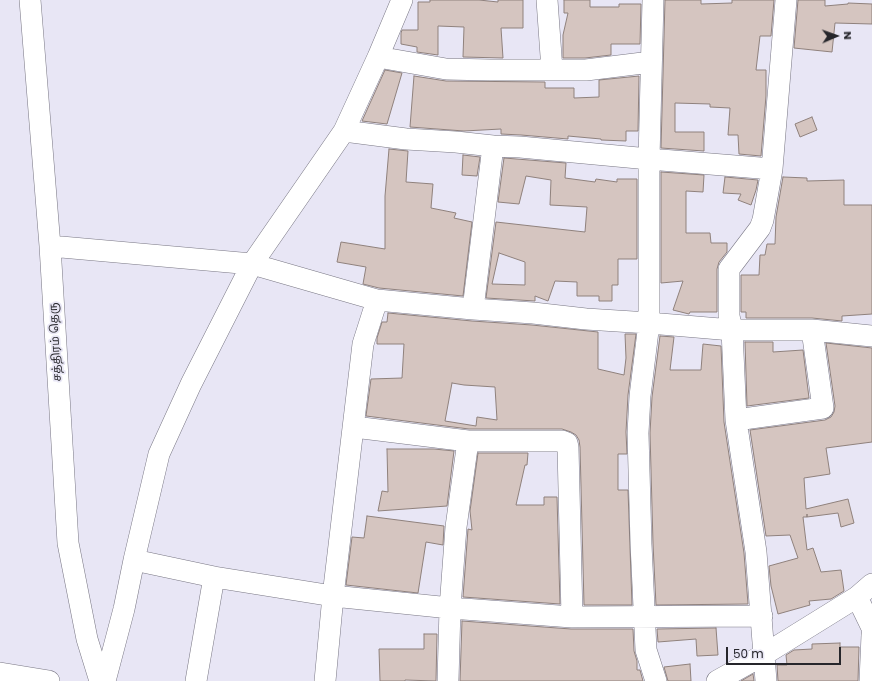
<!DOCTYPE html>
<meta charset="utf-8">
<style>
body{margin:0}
#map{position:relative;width:872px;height:681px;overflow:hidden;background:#e8e6f5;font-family:Poppins,sans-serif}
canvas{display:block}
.north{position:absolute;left:816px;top:16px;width:40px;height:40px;-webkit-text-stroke:3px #e8e6f5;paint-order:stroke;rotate:88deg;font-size:11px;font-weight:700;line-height:16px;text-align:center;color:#26262b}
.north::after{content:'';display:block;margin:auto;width:14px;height:18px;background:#26262b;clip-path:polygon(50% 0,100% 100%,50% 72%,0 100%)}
.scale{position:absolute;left:726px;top:647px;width:115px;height:18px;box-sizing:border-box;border:2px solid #26262b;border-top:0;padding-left:5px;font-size:12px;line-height:14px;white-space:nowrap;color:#26262b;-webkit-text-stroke:3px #e8e6f5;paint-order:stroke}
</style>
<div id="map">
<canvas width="872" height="681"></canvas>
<div class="north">N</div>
<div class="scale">50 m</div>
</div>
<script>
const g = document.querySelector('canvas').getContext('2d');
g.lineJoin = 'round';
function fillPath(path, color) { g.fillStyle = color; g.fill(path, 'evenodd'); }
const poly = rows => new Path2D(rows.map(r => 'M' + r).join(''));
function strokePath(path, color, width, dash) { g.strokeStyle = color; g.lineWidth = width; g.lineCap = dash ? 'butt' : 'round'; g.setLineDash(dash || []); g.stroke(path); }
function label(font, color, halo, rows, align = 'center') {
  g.font = font + ' Poppins,"Noto Sans Tamil",sans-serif'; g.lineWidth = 3.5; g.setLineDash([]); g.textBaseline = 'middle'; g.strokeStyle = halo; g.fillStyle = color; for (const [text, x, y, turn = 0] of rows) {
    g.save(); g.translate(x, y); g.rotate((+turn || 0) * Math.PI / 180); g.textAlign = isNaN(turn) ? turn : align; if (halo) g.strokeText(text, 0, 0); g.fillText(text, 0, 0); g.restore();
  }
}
const building = poly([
 [430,0,479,0,498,2,498,0,523,0,523,28,501,28,503,58,463,57,464,27,438,26,438,55,417,52,417,47,401,44,401,33,402,30,418,30,418,2,430,2,430,0],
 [564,0,590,0,590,7,619,7,619,4,641,4,640,44,611,44,611,55,585,58,563,58,563,35,568,13,564,13,564,0],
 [665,0,701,0,701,4,732,3,732,0,774,0,771,36,760,36,756,70,766,70,766,96,761,156,739,154,738,135,728,135,730,108,710,107,710,104,675,103,675,132,704,132,704,151,661,148,665,0],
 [798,0,825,0,825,6,848,4,848,3,872,4,872,24,835,23,832,52,794,48,798,0],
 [385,70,402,73,387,124,362,121,385,70],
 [414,76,446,81,545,82,545,88,574,88,574,98,599,97,599,80,639,76,638,131,626,131,626,141,601,140,601,139,568,136,568,139,521,135,501,134,501,129,464,131,410,127,414,76],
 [812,117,817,130,800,137,795,124,812,117],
 [389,149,408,151,406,182,433,184,431,208,456,213,454,218,472,222,463,296,379,288,363,284,366,267,337,262,341,242,385,249,385,196,389,149],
 [463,155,480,157,477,176,462,175,463,155],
 [504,158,566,163,565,178,595,182,596,179,617,182,617,179,637,179,637,259,618,259,618,285,612,285,612,301,599,301,599,296,577,296,577,282,555,281,548,301,535,296,535,301,486,298,496,222,585,232,587,207,550,205,551,180,526,176,519,204,498,202,504,158],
 [499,253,525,262,525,285,492,284,499,253],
 [661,172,704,175,703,192,686,191,686,233,710,233,711,243,727,243,727,252,719,262,717,269,717,312,690,312,689,314,673,310,683,281,661,283,661,172],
 [725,177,758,180,756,190,751,205,738,200,741,194,723,193,725,177],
 [783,177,807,178,807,181,844,180,844,205,872,205,872,314,842,316,842,321,812,318,746,318,746,312,741,312,741,275,759,275,760,255,765,255,767,244,775,244,776,217,783,177],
 [388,313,472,321,532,325,598,332,598,369,624,375,626,358,625,334,636,334,628,395,626,432,627,454,618,454,618,490,628,490,632,605,584,605,580,447,579,440,576,435,571,432,562,429,469,429,366,416,371,379,402,378,404,344,377,344,377,338,382,322,387,322,388,313],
 [452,383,464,385,495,387,497,420,477,417,476,426,445,421,452,383],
 [660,336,674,337,670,370,701,370,703,344,721,346,724,422,744,553,748,604,656,605,653,544,650,433,652,397,660,336],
 [745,342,773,342,773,352,803,350,809,398,747,406,745,342],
 [826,343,872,348,872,442,826,448,830,474,804,478,806,509,848,499,854,523,841,527,838,513,807,517,807,514,807,517,803,517,807,550,813,548,821,572,841,570,844,591,831,599,809,601,810,605,778,614,771,586,769,566,798,558,790,535,766,536,750,430,825,420,831,417,834,412,835,406,826,343],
 [387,449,434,449,454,451,447,506,378,511,382,491,388,492,387,449],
 [478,453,528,453,527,465,525,465,516,505,544,505,544,497,557,497,560,604,463,597,468,529,472,530,470,511,478,453],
 [367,516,444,526,443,545,426,542,418,593,346,585,352,537,364,538,367,516],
 [462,621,571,629,633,629,634,651,637,661,637,670,640,670,643,681,460,681,462,621],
 [716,628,718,655,697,656,696,639,658,642,657,629,716,628],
 [424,634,437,634,436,681,405,680,405,681,380,681,379,649,424,649,424,634],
 [840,643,840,647,859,647,858,681,778,681,777,665,787,665,786,655,794,650,812,649,812,644,840,643],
 [690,664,691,681,668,681,664,667,690,664],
 [753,674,754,681,741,681,753,674]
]);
const minor = poly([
 [30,0,50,246,68,543,87,639,100,681],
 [547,0,552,70],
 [653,0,649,159,649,323,640,396,638,433,641,544,646,650,656,681],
 [378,57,446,69,490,70,586,70,651,62],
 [344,131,406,139,456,142,493,146,520,147,649,159,772,169],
 [50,246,252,264,377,300,473,309,533,313,586,319,649,323,732,330,812,330,872,336],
 [473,309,493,146],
 [736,420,823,408,812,330],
 [354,427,468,441,562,441,567,443,568,447,572,617],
 [134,560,214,577,333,596,450,608,572,617,762,616],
 [857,597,872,628],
 [0,673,49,681],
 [105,681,124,609,134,560,159,454,191,384,252,264,344,131,378,57,402,0],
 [196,681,214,577],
 [325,681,333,596,363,344,377,300],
 [448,681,450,608,456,527,468,441],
 [717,681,765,654,857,597,872,584],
 [766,681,756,552,736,420,732,330,729,316,729,269,760,228,763,220,772,169,786,0],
 [870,681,872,635]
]);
const streetNames = [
 ["சத்திரம் தெரு",56,342,-93]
];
fillPath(building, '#d5c5c0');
strokePath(building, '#8f817c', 1);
strokePath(minor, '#797784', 22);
strokePath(minor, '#fff', 21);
label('11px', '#26262b', '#e8e6f5', streetNames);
</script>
